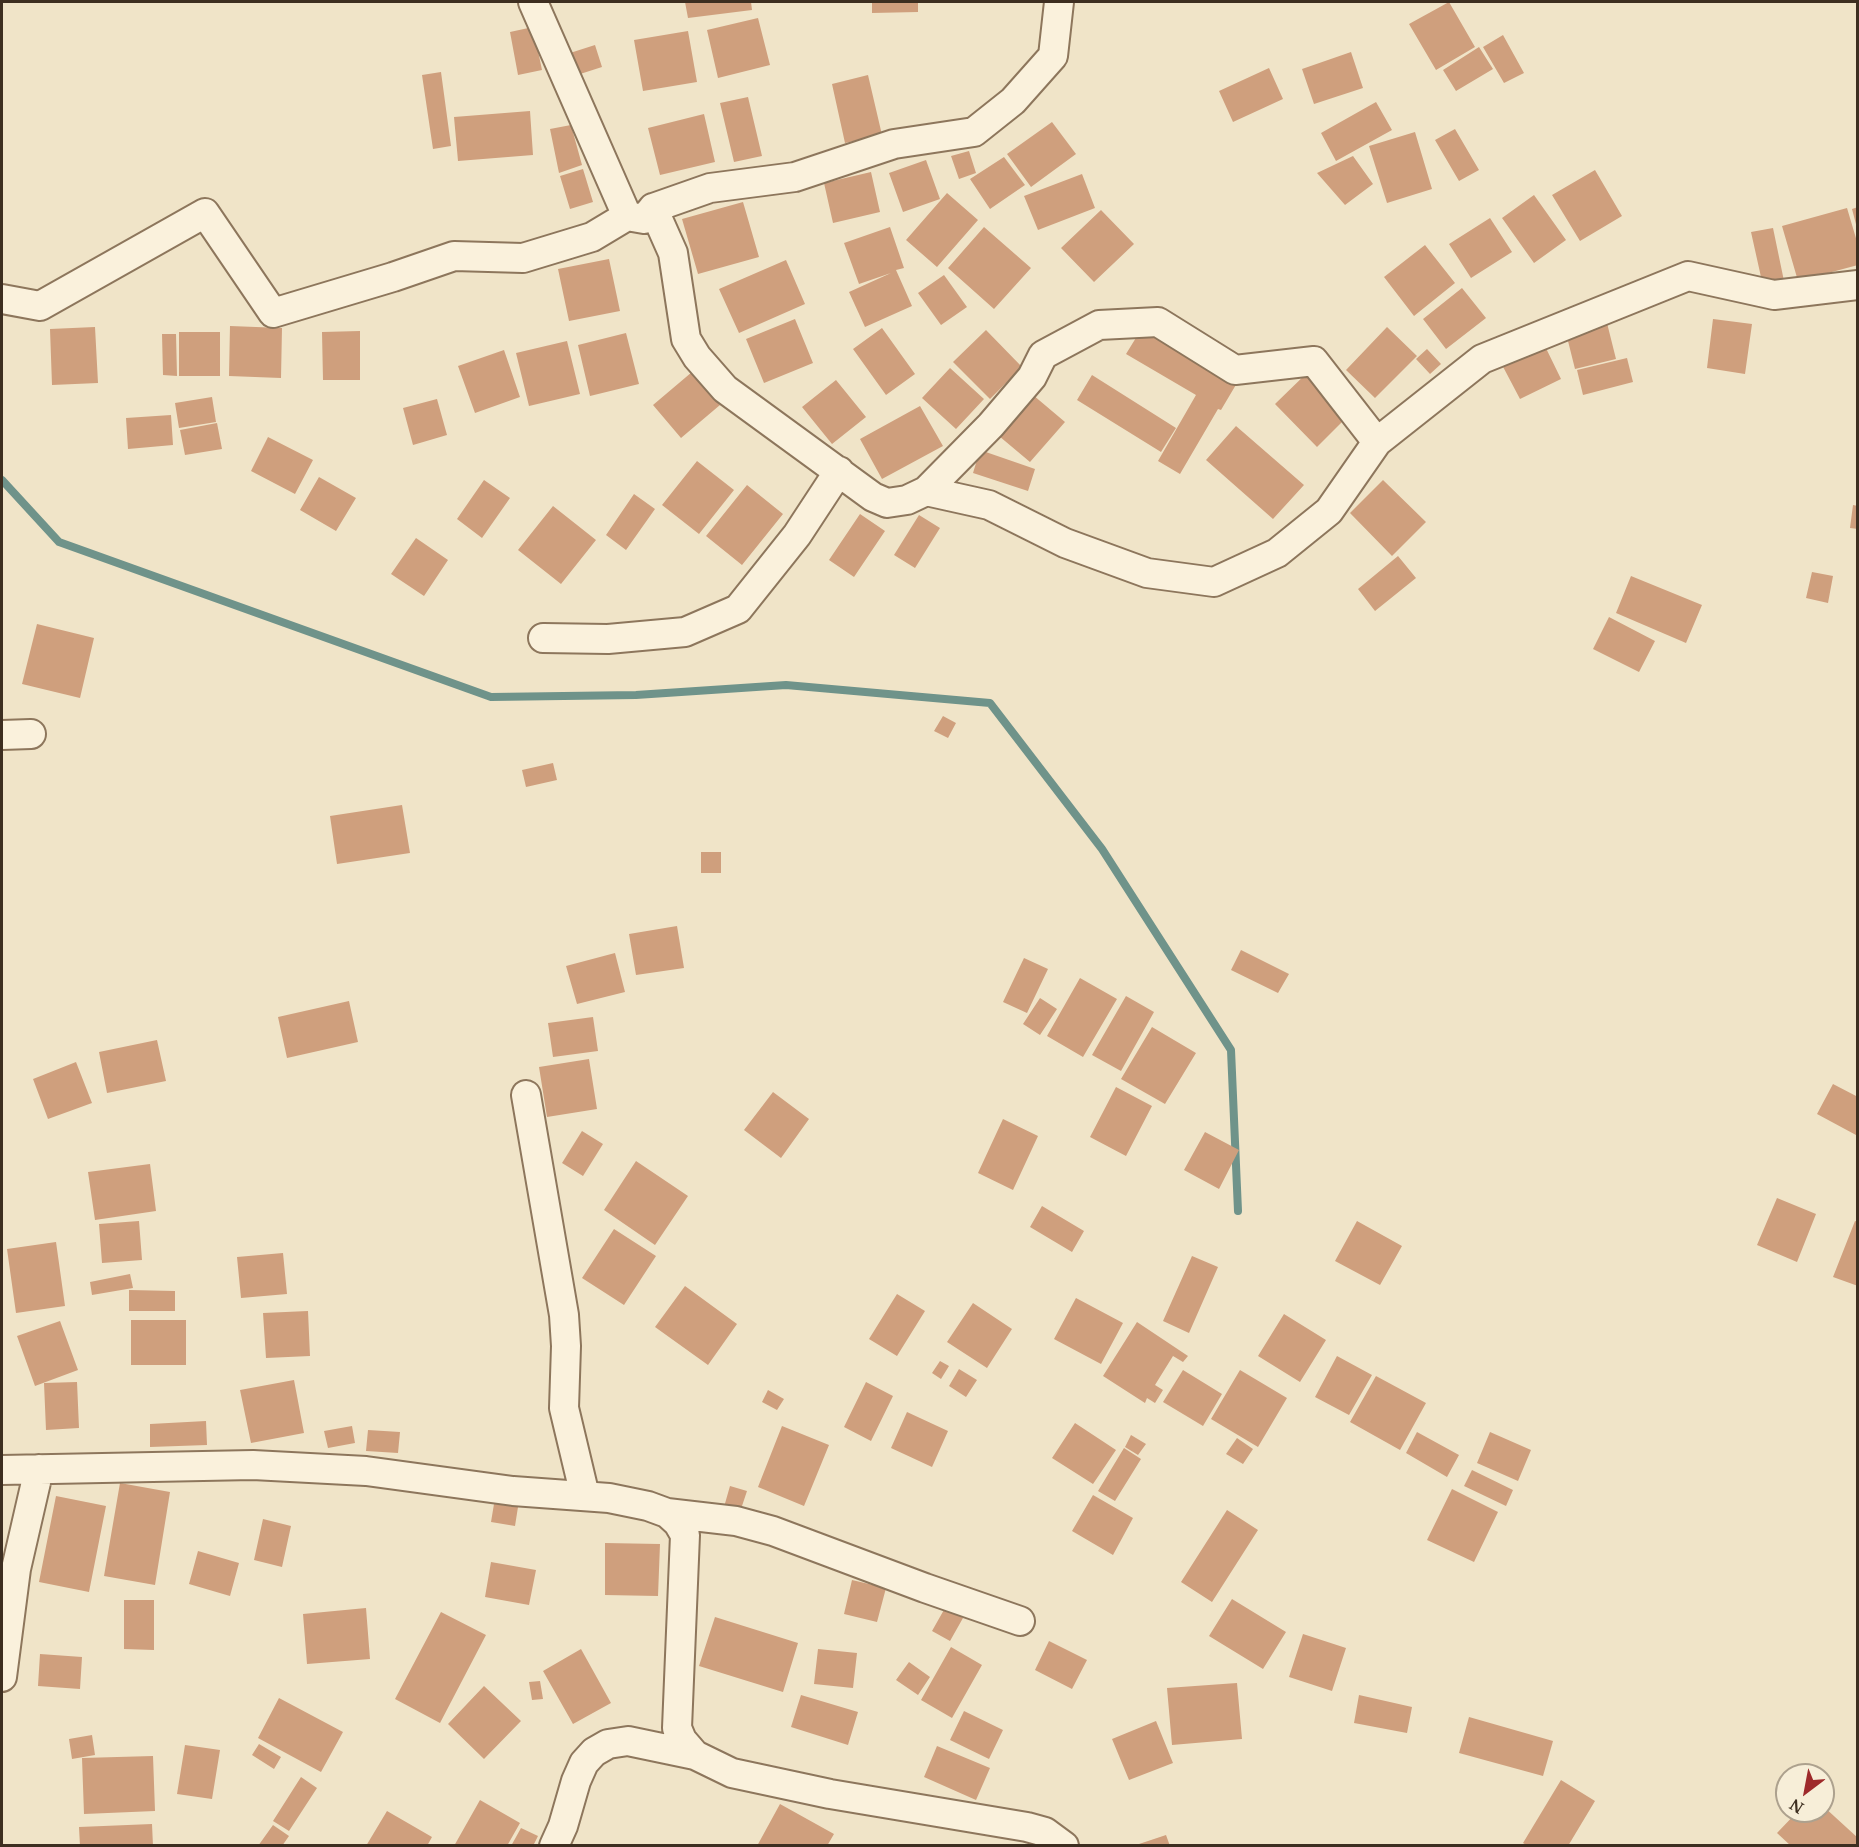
<!DOCTYPE html>
<style>
body{margin:0}
#map{position:relative;width:1859px;height:1847px;overflow:hidden;background:#f0e4c8;font-family:"Noto Serif",serif}
canvas{display:block}
.frame{position:absolute;inset:0;border:3px solid #3d2e20;pointer-events:none}
.north{position:absolute;left:1775px;top:1763px;width:60px;height:60px;box-sizing:border-box;background:#f7eed8;border:2px solid #ada18e;border-radius:50%;rotate:212deg;font-size:16px;font-weight:700;line-height:24px;text-align:center;color:#3d2e20}
.north::after{content:'';display:block;margin:auto;width:21px;height:27px;background:#9e2a2b;clip-path:polygon(50% 0,100% 100%,50% 72%,0 100%)}
</style>
<div id="map">
<canvas width="1859" height="1847"></canvas>
<div class="frame"></div>
<div class="north">N</div>
</div>
<script>
const g = document.querySelector('canvas').getContext('2d');
g.lineJoin = 'round';
const poly = rows => new Path2D(rows.map(r => 'M' + r).join(''));
function strokePath(path, color, width, dash) { g.strokeStyle = color; g.lineWidth = width; g.lineCap = dash ? 'butt' : 'round'; g.setLineDash(dash || []); g.stroke(path); }
function fillPath(path, color) { g.fillStyle = color; g.fill(path, 'evenodd'); }
const stream = poly([
 [2,480,59,542,491,697,636,695,786,685,990,703,1102,849,1231,1050,1238,1211]
]);
const building = poly([
 [685,2,751,2,752,10,688,18],
 [872,2,918,2,918,12,872,13],
 [1449,2,1475,47,1436,70,1409,24],
 [758,18,770,65,718,78,707,30],
 [533,27,542,70,518,75,510,32],
 [688,31,697,82,643,91,634,40],
 [1503,35,1524,73,1504,83,1483,47],
 [595,45,602,67,577,75,570,53],
 [1479,47,1493,69,1456,91,1443,70],
 [1351,52,1363,88,1314,104,1302,69],
 [1269,68,1283,99,1233,122,1219,91],
 [441,72,451,146,433,149,422,75],
 [868,75,882,135,845,143,832,84],
 [748,97,762,156,734,162,720,103],
 [1376,102,1392,130,1336,161,1321,133],
 [530,111,533,155,458,161,454,117],
 [704,114,715,162,660,175,648,128],
 [1052,122,1076,154,1031,187,1007,154],
 [571,125,582,165,559,173,550,129],
 [1455,129,1479,170,1459,181,1435,140],
 [1415,132,1432,189,1387,203,1369,146],
 [969,151,976,173,959,179,951,156],
 [1353,156,1373,184,1345,205,1317,173],
 [1004,157,1025,185,990,209,970,179],
 [926,160,940,199,903,212,889,173],
 [583,169,593,202,570,209,560,176],
 [1595,170,1622,216,1580,241,1552,195],
 [871,172,880,212,833,223,824,183],
 [1082,174,1095,208,1038,230,1024,196],
 [947,193,978,220,937,267,906,240],
 [1534,195,1566,240,1534,263,1502,218],
 [743,202,759,257,698,274,682,219],
 [1858,207,1858,228,1857,228,1852,209],
 [1847,208,1858,245,1858,265,1798,281,1782,226],
 [1101,210,1134,244,1094,282,1061,248],
 [1490,218,1512,252,1471,278,1449,244],
 [890,227,904,268,896,270,912,306,865,327,849,292,891,273,859,284,844,243],
 [984,227,1031,268,994,309,948,268],
 [1773,228,1784,281,1763,286,1751,232],
 [1425,245,1455,283,1414,316,1384,277],
 [609,259,620,311,569,321,558,269],
 [786,260,805,304,739,333,719,289],
 [944,275,967,307,941,325,918,293],
 [1462,288,1486,318,1446,349,1423,319],
 [795,319,813,363,764,383,746,339],
 [1713,319,1752,324,1745,374,1707,368],
 [1607,323,1616,359,1575,369,1566,333],
 [230,326,282,328,281,378,229,376],
 [95,327,98,383,52,385,50,329],
 [1387,327,1417,356,1375,398,1346,370],
 [882,328,915,374,886,395,853,349],
 [1142,328,1237,383,1221,410,1218,409,1180,474,1158,461,1196,395,1126,354],
 [986,330,1022,367,990,399,953,362],
 [360,331,360,380,323,380,322,332],
 [179,332,220,332,220,376,179,376],
 [626,333,639,384,590,396,578,345],
 [162,334,176,334,177,376,163,375],
 [1542,340,1561,379,1520,399,1500,361],
 [567,341,580,394,529,406,516,353],
 [1427,349,1441,364,1430,374,1416,359],
 [504,350,520,397,475,413,458,366],
 [1627,358,1633,382,1583,395,1577,370],
 [950,368,984,399,956,429,922,398],
 [1311,369,1352,412,1317,447,1275,404],
 [692,372,720,405,681,438,653,405],
 [1092,375,1176,428,1161,452,1077,400],
 [836,380,866,417,832,444,802,407],
 [1033,395,1065,422,1030,462,999,436],
 [212,397,216,422,179,428,175,403],
 [437,399,447,435,413,445,403,408],
 [920,406,943,446,882,479,860,439],
 [171,415,173,445,128,449,126,418],
 [217,423,222,449,185,455,180,430],
 [1236,426,1304,485,1273,519,1206,460],
 [268,437,313,460,295,494,251,471],
 [980,450,1035,469,1028,491,973,473],
 [697,461,734,490,699,534,662,505],
 [319,477,356,498,336,531,300,510],
 [484,480,510,498,482,538,457,519],
 [1383,480,1426,522,1392,556,1350,513],
 [747,485,783,514,742,565,706,536],
 [634,494,655,509,626,550,606,535],
 [1853,505,1858,506,1858,529,1850,528],
 [553,506,596,540,561,584,518,550],
 [860,514,885,531,854,577,829,560],
 [919,515,940,528,915,568,894,555],
 [416,538,448,560,424,596,391,574],
 [1398,556,1416,578,1375,611,1358,589],
 [1812,572,1833,576,1828,603,1806,598],
 [1631,576,1702,605,1686,643,1616,613],
 [1609,617,1655,641,1639,672,1593,649],
 [37,624,94,638,80,698,22,684],
 [943,716,956,723,948,738,934,731],
 [553,763,557,780,526,787,522,770],
 [402,805,410,853,337,864,330,816],
 [701,852,721,852,721,873,701,873],
 [677,926,684,968,636,975,629,934],
 [1241,950,1289,974,1278,993,1231,970],
 [615,953,625,992,577,1004,566,966],
 [1024,958,1048,969,1027,1013,1003,1002],
 [1080,978,1117,999,1083,1057,1047,1036],
 [1126,996,1154,1012,1121,1071,1092,1055],
 [1040,998,1057,1009,1040,1035,1023,1024],
 [349,1001,358,1042,287,1058,278,1017],
 [593,1017,598,1051,553,1057,548,1023],
 [1152,1027,1196,1053,1165,1104,1121,1079],
 [157,1040,166,1081,107,1093,99,1052],
 [589,1059,597,1109,547,1117,539,1067],
 [76,1062,92,1103,48,1119,33,1079],
 [1833,1084,1858,1097,1858,1132,1856,1135,1817,1114],
 [1116,1087,1152,1106,1126,1156,1090,1137],
 [773,1092,809,1119,781,1158,744,1130],
 [1003,1119,1038,1136,1013,1190,978,1173],
 [582,1131,603,1144,583,1176,562,1163],
 [1205,1132,1239,1150,1219,1189,1184,1170],
 [636,1161,688,1196,655,1245,604,1210],
 [150,1164,156,1211,95,1220,88,1172],
 [1777,1198,1816,1214,1797,1262,1757,1245],
 [1042,1206,1084,1231,1072,1252,1030,1227],
 [139,1221,142,1260,102,1263,99,1224],
 [1357,1221,1402,1246,1380,1285,1335,1261],
 [1855,1221,1858,1222,1858,1286,1833,1277],
 [614,1229,656,1256,624,1305,582,1278],
 [56,1242,65,1306,16,1313,7,1249],
 [283,1253,287,1294,241,1298,237,1257],
 [1192,1256,1218,1267,1189,1333,1163,1321],
 [130,1274,133,1288,92,1295,90,1282],
 [685,1286,737,1324,708,1365,655,1327],
 [129,1290,175,1291,175,1311,129,1311],
 [897,1294,925,1311,897,1356,869,1339],
 [1076,1298,1123,1323,1101,1364,1054,1339],
 [973,1303,1012,1329,987,1368,947,1342],
 [308,1311,310,1356,266,1358,263,1313],
 [1284,1314,1326,1340,1300,1382,1258,1356],
 [131,1320,186,1320,186,1365,131,1365],
 [60,1321,78,1370,35,1386,17,1336],
 [1137,1322,1188,1356,1183,1362,1173,1356,1155,1385,1163,1390,1155,1403,1147,1398,1145,1403,1103,1376],
 [1337,1356,1372,1375,1349,1415,1315,1397],
 [940,1361,949,1366,941,1379,932,1373],
 [959,1369,977,1380,966,1397,949,1386],
 [1183,1370,1222,1394,1203,1426,1163,1402],
 [1240,1370,1287,1398,1258,1447,1211,1419],
 [1376,1376,1426,1403,1400,1450,1350,1422],
 [294,1380,304,1433,251,1443,240,1390],
 [77,1382,79,1428,46,1430,44,1383],
 [866,1382,893,1396,871,1441,844,1427],
 [768,1390,784,1399,777,1410,762,1402],
 [907,1412,948,1431,932,1467,891,1448],
 [206,1421,207,1445,150,1447,150,1424],
 [1075,1423,1116,1450,1093,1484,1052,1458],
 [352,1426,355,1443,328,1448,324,1431],
 [782,1426,829,1445,804,1506,758,1487],
 [368,1430,400,1432,398,1453,366,1451],
 [1417,1432,1459,1455,1447,1477,1406,1453],
 [1490,1432,1531,1450,1518,1481,1477,1463],
 [1131,1435,1146,1444,1138,1455,1125,1447],
 [1237,1438,1253,1449,1243,1464,1226,1454],
 [1124,1448,1141,1459,1115,1501,1098,1491],
 [1472,1470,1513,1490,1506,1506,1464,1486],
 [120,1483,170,1492,155,1585,104,1576],
 [730,1486,747,1491,740,1512,724,1507],
 [1452,1489,1498,1512,1474,1562,1427,1540],
 [1093,1495,1133,1518,1113,1555,1072,1531],
 [56,1496,106,1506,89,1592,39,1582],
 [494,1504,518,1507,515,1526,491,1522],
 [1227,1510,1258,1530,1212,1602,1181,1582],
 [263,1519,291,1526,282,1567,254,1560],
 [605,1543,660,1544,658,1596,605,1595],
 [198,1551,239,1563,230,1596,189,1584],
 [491,1562,536,1570,529,1605,485,1597],
 [852,1580,886,1588,877,1622,844,1614],
 [1232,1599,1286,1632,1263,1669,1209,1636],
 [124,1600,154,1600,154,1650,124,1649],
 [366,1608,370,1659,307,1664,303,1614],
 [945,1608,963,1618,950,1641,932,1631],
 [441,1612,486,1635,440,1723,395,1699],
 [715,1617,798,1643,783,1692,699,1666],
 [1303,1634,1346,1648,1332,1691,1289,1677],
 [1049,1641,1087,1660,1072,1689,1035,1670],
 [951,1647,982,1665,952,1718,921,1700],
 [581,1649,611,1703,573,1724,543,1671],
 [818,1649,857,1653,853,1688,814,1684],
 [40,1654,82,1657,80,1689,38,1686],
 [909,1662,930,1677,918,1695,896,1680],
 [540,1681,543,1699,532,1700,529,1682],
 [1237,1683,1242,1739,1172,1745,1167,1688],
 [484,1686,521,1721,484,1759,448,1724],
 [801,1695,858,1712,848,1745,791,1727],
 [1359,1695,1412,1707,1407,1733,1354,1723],
 [279,1698,343,1732,321,1772,258,1738],
 [964,1711,1003,1730,989,1759,950,1740],
 [1469,1717,1553,1741,1543,1776,1459,1753],
 [1156,1721,1173,1763,1129,1780,1112,1739],
 [92,1735,95,1755,72,1759,69,1739],
 [259,1744,281,1757,274,1769,252,1755],
 [185,1745,220,1750,212,1799,177,1794],
 [937,1746,990,1768,976,1800,924,1777],
 [153,1756,155,1811,84,1814,82,1758],
 [301,1777,317,1788,289,1831,273,1821],
 [1561,1780,1595,1801,1568,1846,1528,1846,1523,1843],
 [480,1800,520,1823,507,1846,454,1846],
 [780,1804,834,1834,827,1846,757,1846],
 [1823,1806,1858,1838,1858,1846,1791,1846,1777,1833,1798,1811,1823,1811],
 [387,1811,432,1837,427,1846,366,1846],
 [152,1824,153,1846,80,1846,79,1827],
 [273,1825,289,1836,282,1846,258,1846],
 [521,1828,538,1836,533,1846,511,1846],
 [1166,1835,1170,1846,1136,1846,1136,1845]
]);
const minor = poly([
 [533,2,627,216,644,219,653,208,673,253,686,339,697,357,725,389,873,497,887,503,907,500,926,491,991,425,1032,377,1043,355,1099,325,1158,322,1235,370,1314,361,1377,442,1482,359,1688,276,1774,295,1858,285],
 [653,208,710,188,795,177,894,144,974,132,1013,101,1053,56,1059,2],
 [2,299,40,306,205,213,273,313,393,277,454,256,523,258,592,237,627,216],
 [926,491,989,505,1065,543,1147,573,1214,582,1277,553,1329,511,1377,442],
 [543,638,608,639,685,632,738,609,797,535,839,471],
 [2,735,31,734],
 [526,1095,564,1315,566,1346,564,1408,585,1496],
 [2,1470,253,1465,366,1471,513,1491,609,1498,648,1506,667,1513,678,1523,685,1535,677,1728,682,1740,695,1755],
 [667,1513,736,1521,773,1531,925,1588,1020,1621],
 [2,1677,16,1569,39,1469],
 [554,1846,563,1826,576,1781,584,1763,594,1752,608,1744,628,1741,695,1755,732,1773,830,1794,1027,1827,1045,1832,1064,1846]
]);
strokePath(stream, '#6f938a', 8);
fillPath(building, '#cf9f7d');
strokePath(minor, '#8d765c', 32);
strokePath(minor, '#faf1dc', 28);
</script>
